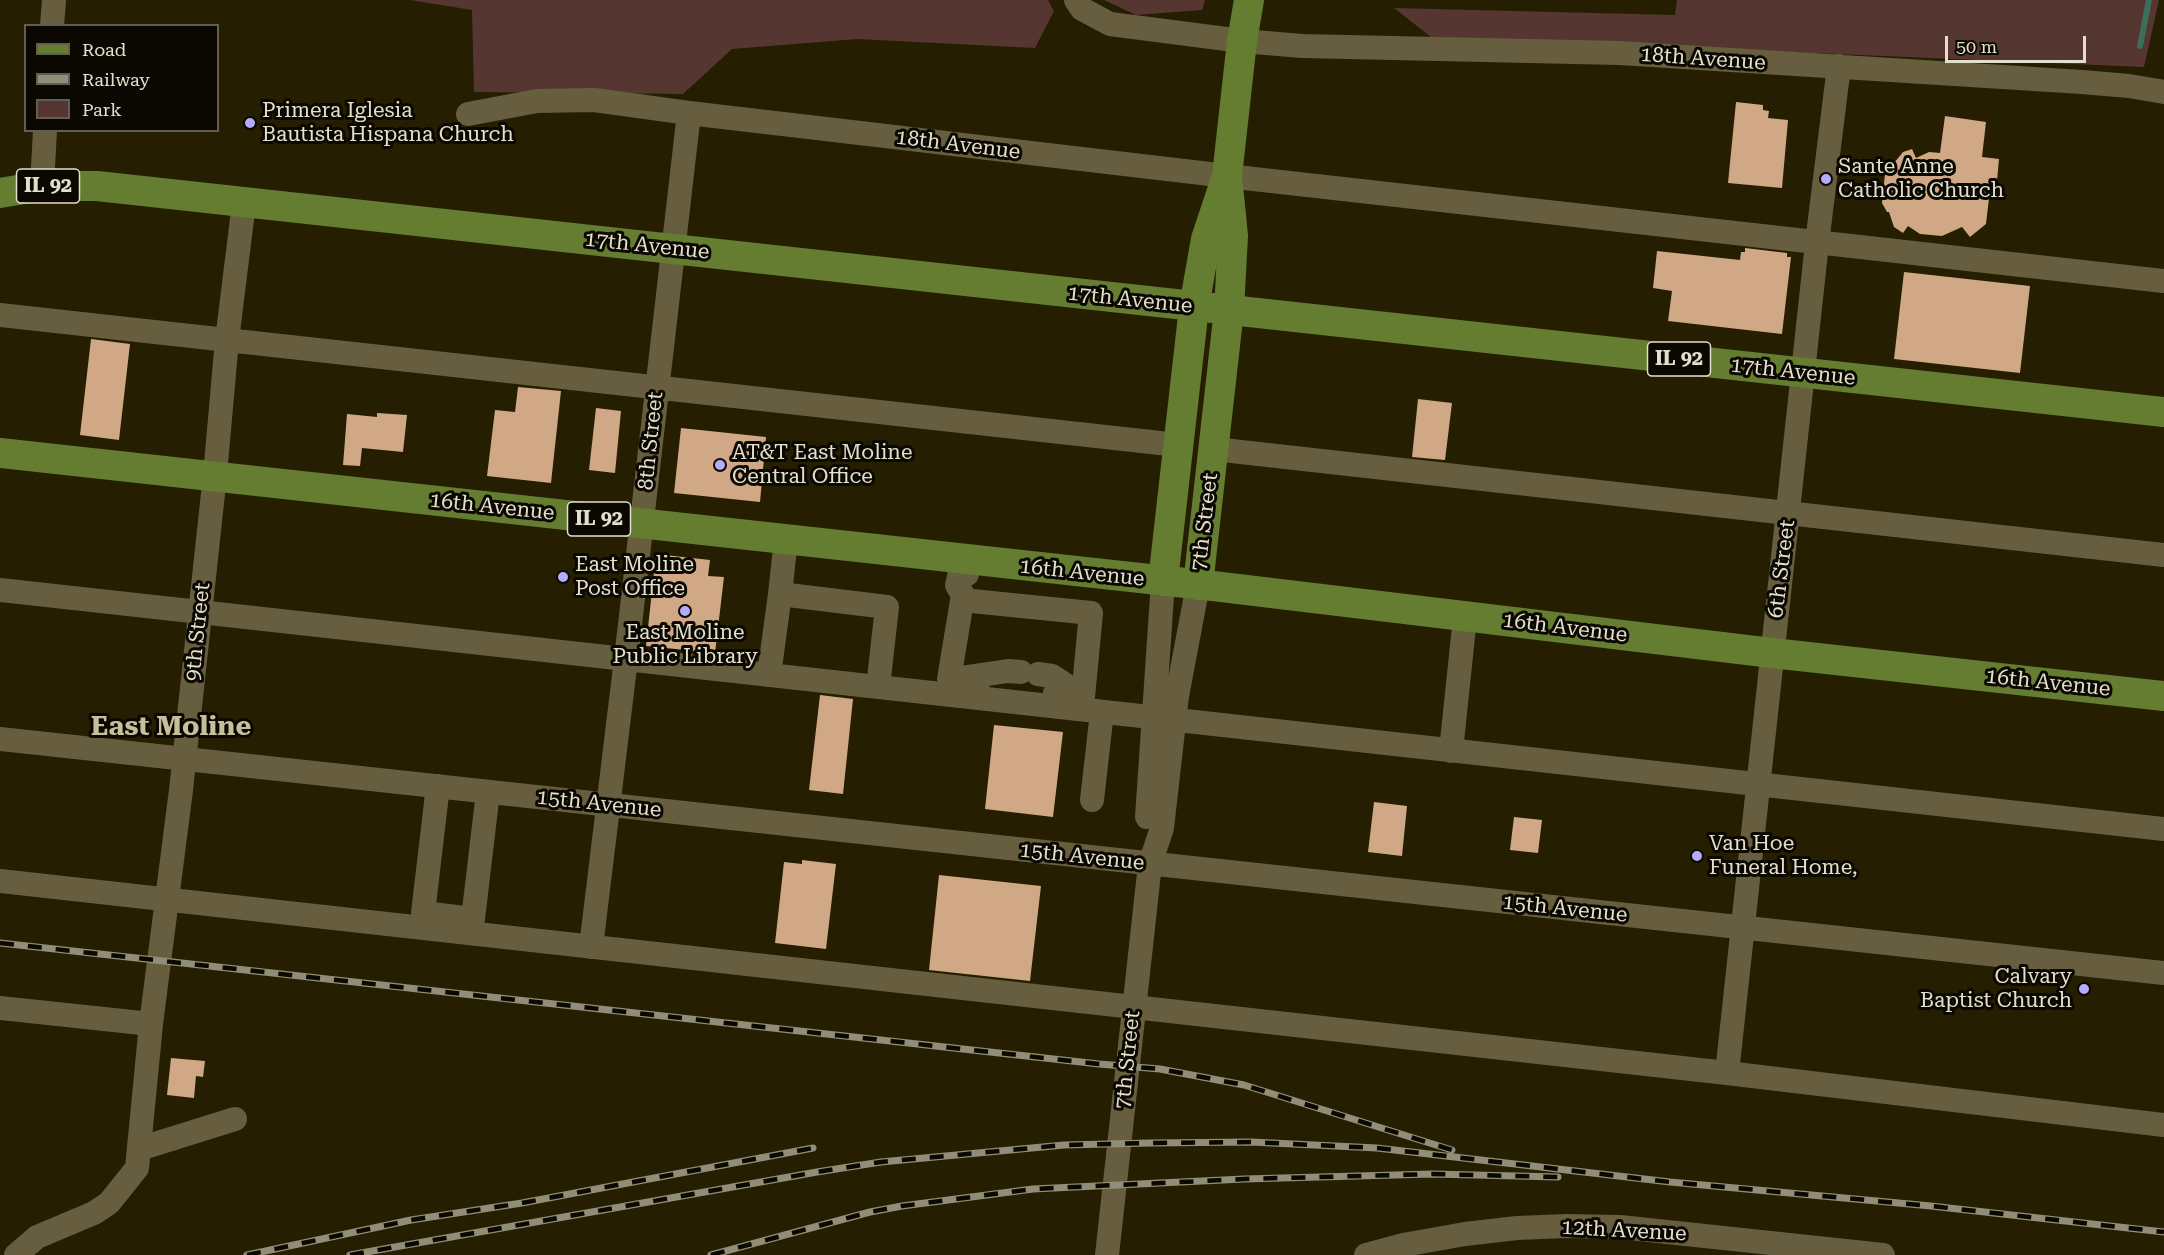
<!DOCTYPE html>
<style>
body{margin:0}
#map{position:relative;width:2164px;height:1255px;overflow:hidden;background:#251e00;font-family:"Roboto Serif",serif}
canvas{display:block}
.legend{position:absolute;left:24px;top:24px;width:195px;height:108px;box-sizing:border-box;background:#0b0801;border:2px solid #615e53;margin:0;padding:8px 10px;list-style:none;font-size:18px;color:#e3dfcd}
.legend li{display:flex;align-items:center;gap:12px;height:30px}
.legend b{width:30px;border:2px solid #615e53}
.scale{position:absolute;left:1945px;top:36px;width:141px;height:27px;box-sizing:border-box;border:3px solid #e3dfcd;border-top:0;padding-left:8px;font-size:18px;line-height:21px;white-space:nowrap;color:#e3dfcd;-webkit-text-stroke:4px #0b0801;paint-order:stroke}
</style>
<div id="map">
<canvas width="2164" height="1255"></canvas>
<ul class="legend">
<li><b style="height:8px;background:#647d31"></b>Road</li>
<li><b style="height:8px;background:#928d76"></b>Railway</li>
<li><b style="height:16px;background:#553631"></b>Park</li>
</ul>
<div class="scale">50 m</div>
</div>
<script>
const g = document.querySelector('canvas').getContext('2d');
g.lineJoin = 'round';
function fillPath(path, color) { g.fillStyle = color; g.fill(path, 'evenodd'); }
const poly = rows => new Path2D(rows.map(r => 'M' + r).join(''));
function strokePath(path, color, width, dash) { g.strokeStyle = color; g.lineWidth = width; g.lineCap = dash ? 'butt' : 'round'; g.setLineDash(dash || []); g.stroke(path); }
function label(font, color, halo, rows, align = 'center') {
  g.font = font + ' "Roboto Serif",serif'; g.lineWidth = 6; g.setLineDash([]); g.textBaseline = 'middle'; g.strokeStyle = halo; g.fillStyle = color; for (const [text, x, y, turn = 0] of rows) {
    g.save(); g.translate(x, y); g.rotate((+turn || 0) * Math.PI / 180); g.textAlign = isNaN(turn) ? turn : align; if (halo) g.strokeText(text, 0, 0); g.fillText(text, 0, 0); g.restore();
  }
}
const green = poly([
 [410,0,1048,0,1054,11,1035,48,857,39,732,49,683,94,474,92,472,10],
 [1104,0,1205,0,1202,10,1136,15],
 [1677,0,2159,0,2144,67,1431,37,1394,8,1675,15]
]);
const stream = poly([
 [2140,46,2149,0]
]);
const building = poly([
 [1736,102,1763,105,1763,110,1769,111,1768,118,1788,120,1782,188,1728,183],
 [1945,116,1986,122,1982,157,1999,159,1997,181,1991,181,1986,224,1970,237,1962,227,1942,236,1920,234,1908,226,1903,233,1894,227,1889,212,1887,212,1882,203,1885,174,1903,152,1912,149,1916,158,1929,152,1940,153],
 [1745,248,1787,253,1787,257,1791,257,1782,334,1668,321,1672,291,1653,288,1657,251,1740,260,1741,252,1745,252],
 [1904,272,2030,286,2020,373,1894,359],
 [91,339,130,344,119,440,80,435],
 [518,387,561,391,551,483,487,476,495,410,515,412],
 [1418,399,1452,403,1445,460,1412,457],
 [596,408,621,411,615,473,589,470],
 [377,413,407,415,403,452,362,448,360,466,343,465,347,414,377,417],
 [681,428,766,437,760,502,674,493],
 [656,554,710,560,708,576,724,577,715,653,646,646],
 [820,695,853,699,843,794,809,790],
 [994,725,1063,732,1053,817,985,809],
 [1374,802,1407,806,1402,856,1368,852],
 [1514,817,1542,820,1538,853,1510,850],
 [802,860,836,864,826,949,775,943,784,862,802,864],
 [939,875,1041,886,1030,981,929,970],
 [171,1058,205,1061,203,1077,196,1076,194,1098,167,1095]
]);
const minor = poly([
 [1076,0,1082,9,1110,24,1242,41,1302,46,1620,53,2082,82,2129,86,2164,92],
 [52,26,54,0],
 [468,114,537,101,594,100,689,113,1227,176,2164,281],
 [42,186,45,130],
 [0,315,1178,445],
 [1214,449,2164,555],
 [967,574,959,576,957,585,963,595,949,679,978,683],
 [0,590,2164,829],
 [780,594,786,539],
 [962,600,1091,613,1083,697,1055,693],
 [1038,674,1052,676,1078,693],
 [769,675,780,594,887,607,878,687],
 [960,678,1008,671,1021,672],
 [0,739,2164,973],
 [1451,751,1465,617],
 [438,786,423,913,473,919,488,792],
 [1092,800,1102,712],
 [1147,817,1163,581],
 [0,881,1727,1073,2164,1125],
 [591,947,626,659,689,113],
 [0,1008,151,1024],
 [1727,1073,1817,243,1839,66],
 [139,1149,235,1119],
 [16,1255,37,1237,94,1213,109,1203,137,1168,151,1024,181,790,215,475,227,340,244,203],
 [1107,1255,1150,864,1162,828,1177,696,1198,585],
 [1366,1255,1403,1245,1465,1234,1517,1228,1567,1226,1620,1227,1883,1255]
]);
const major = poly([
 [0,193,42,186,97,186,2164,412],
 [0,453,1213,586,1772,653,2164,696],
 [1163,581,1194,307,1206,239,1227,176,1242,41,1249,0],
 [1198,585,1229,310,1233,236,1228,185]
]);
const rail = poly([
 [0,943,1099,1064,1160,1069,1244,1085,1452,1150],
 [247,1255,411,1220,522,1203,813,1148],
 [350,1255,817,1172,881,1162,1064,1145,1151,1143,1251,1142,1377,1148,1670,1182,1931,1206,2164,1232],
 [711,1255,870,1212,902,1206,1033,1189,1244,1179,1433,1174,1558,1177]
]);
const markers = [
 [250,123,6,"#b4acf9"],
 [1826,179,6,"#b4acf9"],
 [720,465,6,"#b4acf9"],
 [563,577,6,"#b4acf9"],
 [685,611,6,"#b4acf9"],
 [1697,856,6,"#b4acf9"],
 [2084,989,6,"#b4acf9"]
];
const shields = [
 [48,186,63],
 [1679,359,63],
 [599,519,63]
];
const shieldNames = [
 ["IL 92",48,186],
 ["IL 92",1679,359],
 ["IL 92",599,519]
];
const streetNames = [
 ["18th Avenue",1703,59,4],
 ["18th Avenue",958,145,7],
 ["17th Avenue",647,246,6],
 ["17th Avenue",1130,300,6],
 ["17th Avenue",1793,372,6],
 ["8th Street",651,441,-84],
 ["16th Avenue",492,507,6],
 ["7th Street",1205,522,-83],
 ["6th Street",1782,569,-83],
 ["16th Avenue",1082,573,6],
 ["16th Avenue",1565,628,7],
 ["9th Street",198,632,-84],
 ["16th Avenue",2048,683,6],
 ["15th Avenue",599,804,6],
 ["15th Avenue",1082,857,6],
 ["15th Avenue",1565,909,6],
 ["7th Street",1128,1060,-84],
 ["12th Avenue",1624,1231,3]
];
const poiNames = [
 ["Primera Iglesia",262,111],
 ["Bautista Hispana Church",262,135],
 ["Sante Anne",1838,167],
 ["Catholic Church",1838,191],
 ["AT&T East Moline",732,453],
 ["Central Office",732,477],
 ["East Moline",575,565],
 ["Post Office",575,589],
 ["East Moline",685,633,"center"],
 ["Public Library",685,657,"center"],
 ["Van Hoe",1709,844],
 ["Funeral Home,",1709,868],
 ["Calvary",2072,977,"right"],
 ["Baptist Church",2072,1001,"right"]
];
const districtNames = [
 ["East Moline",171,727]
];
fillPath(green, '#553631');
strokePath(stream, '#3b6f59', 6);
fillPath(building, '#d0a885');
strokePath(minor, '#665e3e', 24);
strokePath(major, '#647d31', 30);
strokePath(rail, '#928d76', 7);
strokePath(rail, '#0b0801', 4.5, [14]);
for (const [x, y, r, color] of markers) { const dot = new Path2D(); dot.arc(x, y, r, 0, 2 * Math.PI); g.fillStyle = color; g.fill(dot); strokePath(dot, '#0b0801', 2); }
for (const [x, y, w] of shields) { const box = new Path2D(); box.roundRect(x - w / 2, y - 17, w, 34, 4.5); g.fillStyle = '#0b0801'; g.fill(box); strokePath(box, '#e3dfcd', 1.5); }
label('bold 20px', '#e3dfcd', null, shieldNames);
label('21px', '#e3dfcd', '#0b0801', streetNames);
label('21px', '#e3dfcd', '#0b0801', poiNames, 'left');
label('bold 27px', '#c7bf9b', '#0b0801', districtNames);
</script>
